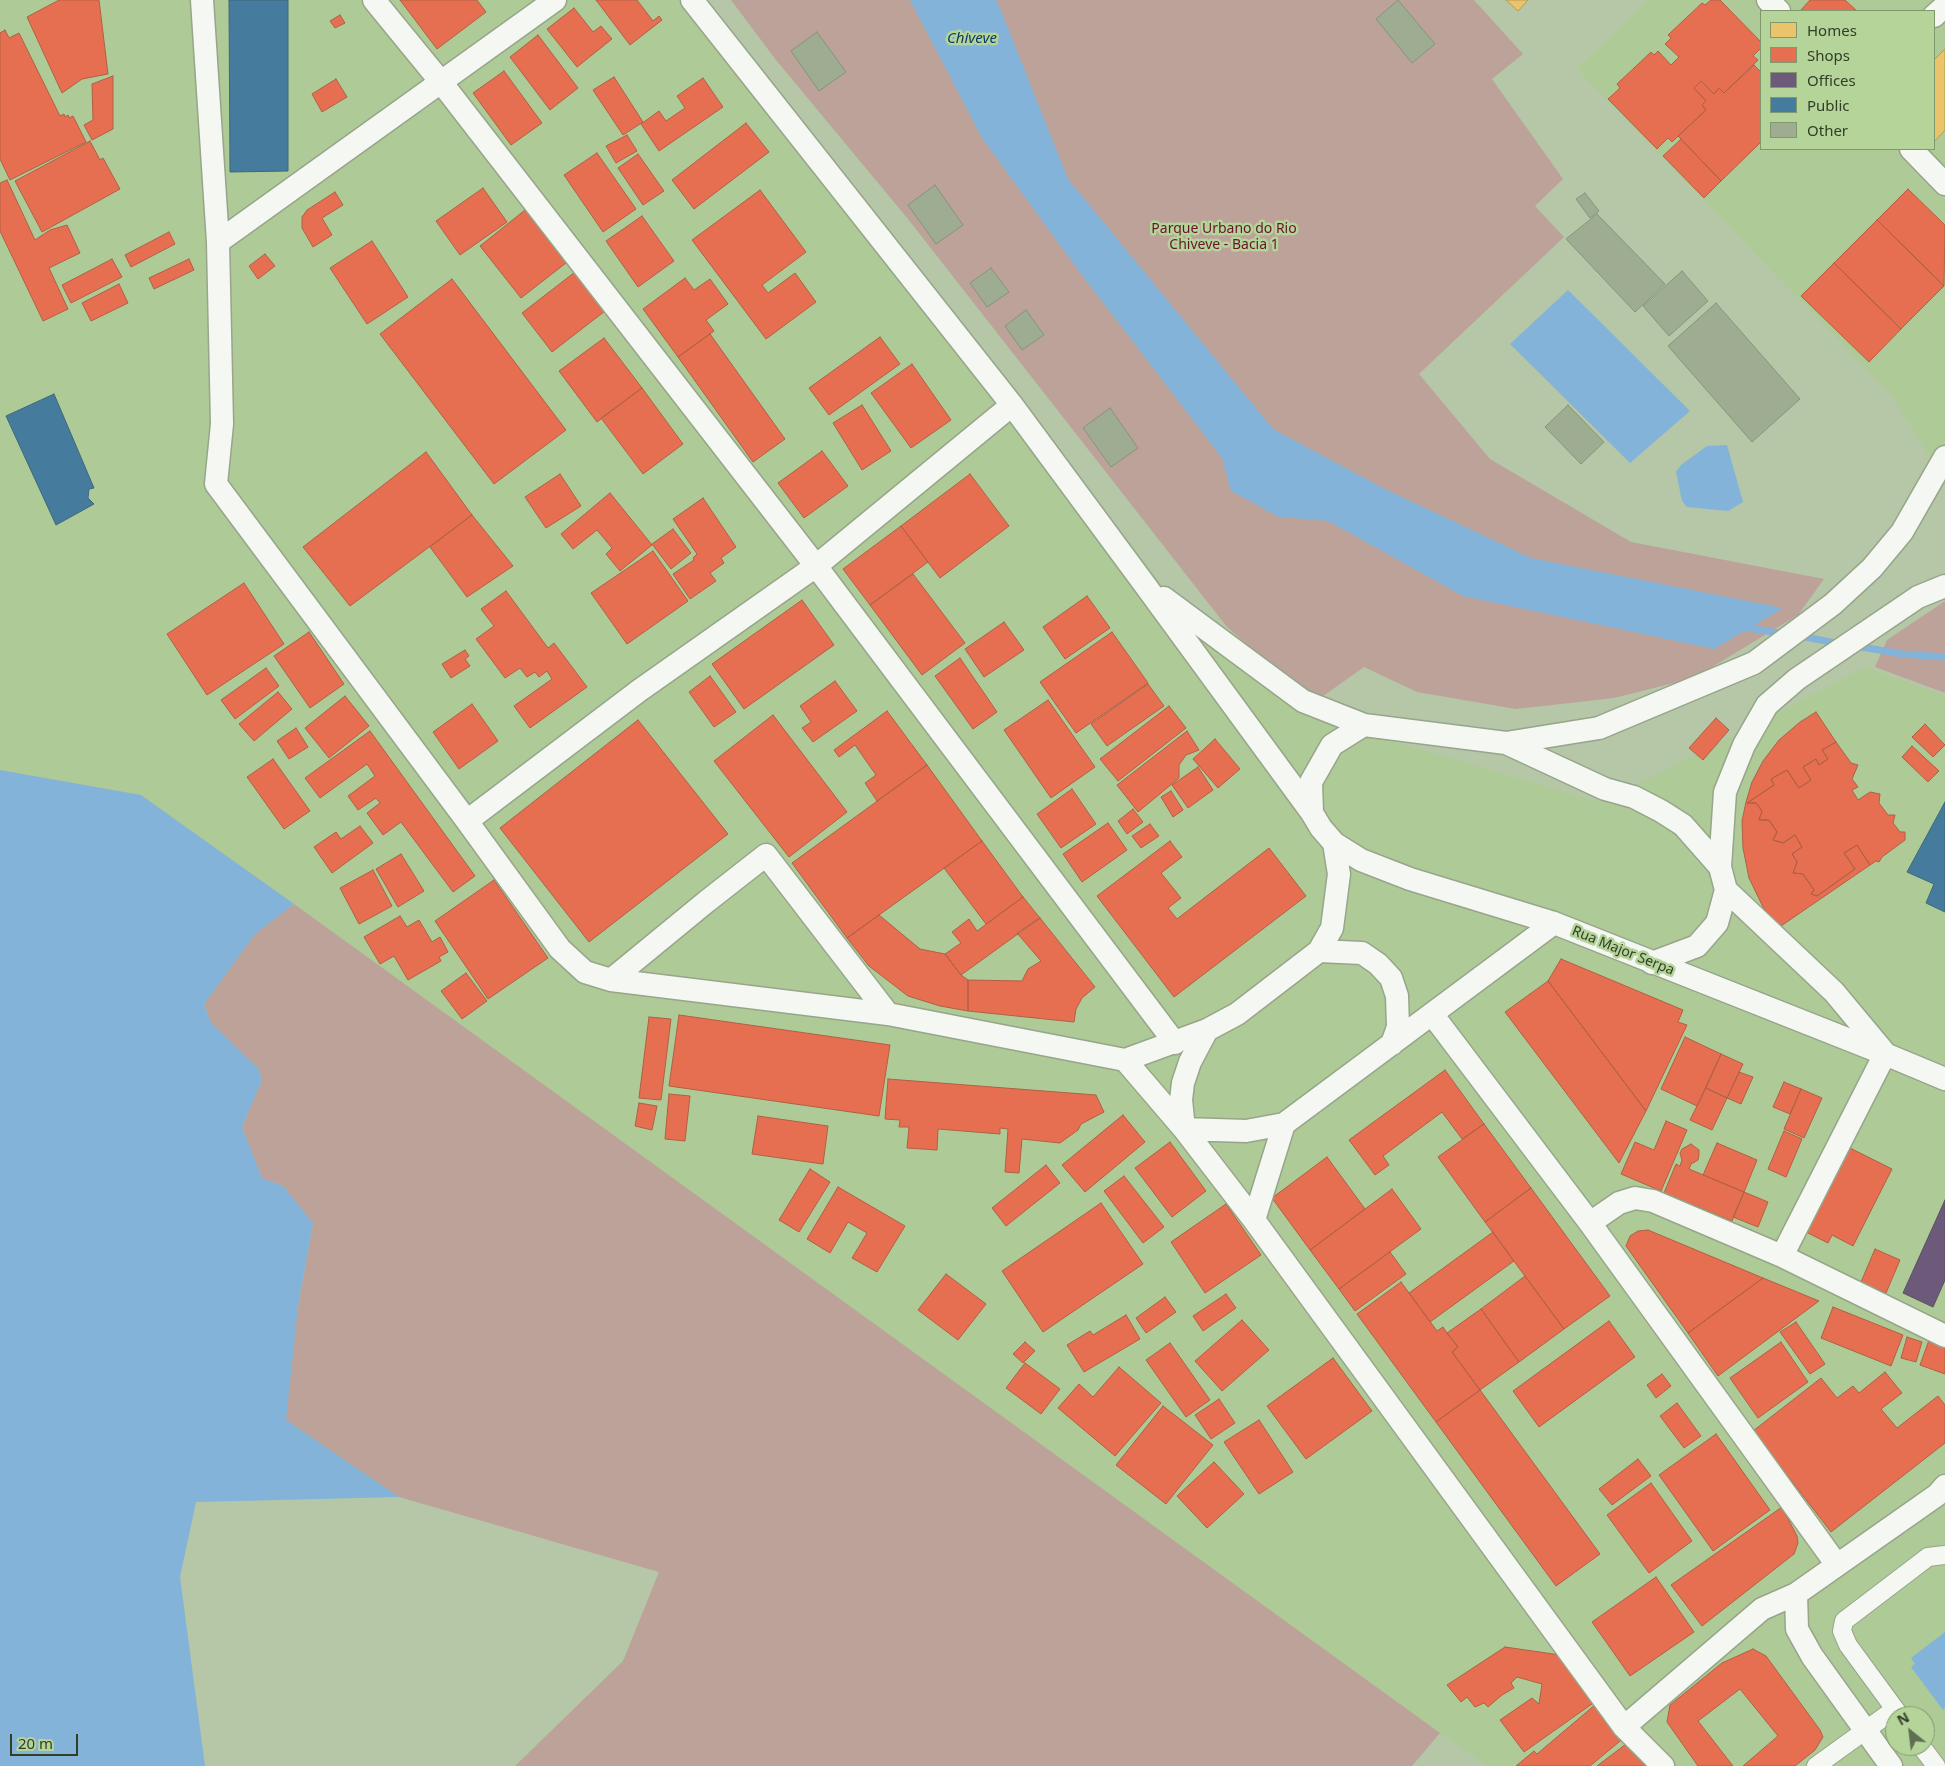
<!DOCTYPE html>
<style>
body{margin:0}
#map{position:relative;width:1945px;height:1766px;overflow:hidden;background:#b5c7a6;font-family:"Noto Sans",sans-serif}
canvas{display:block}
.legend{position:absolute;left:1760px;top:10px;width:175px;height:140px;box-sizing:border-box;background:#b4d499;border:1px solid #80986b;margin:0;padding:6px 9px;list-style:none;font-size:15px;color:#323e26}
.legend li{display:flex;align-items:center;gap:10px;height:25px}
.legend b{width:25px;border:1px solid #80986b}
.north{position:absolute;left:1885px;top:1706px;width:50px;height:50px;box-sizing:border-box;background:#b4d499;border:1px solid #80986b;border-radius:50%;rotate:331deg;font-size:14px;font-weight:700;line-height:20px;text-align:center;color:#323e26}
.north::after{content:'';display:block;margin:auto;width:18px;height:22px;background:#606e53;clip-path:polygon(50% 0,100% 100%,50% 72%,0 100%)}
.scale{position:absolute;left:10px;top:1734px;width:68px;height:22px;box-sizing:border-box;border:2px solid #323e26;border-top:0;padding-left:6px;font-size:15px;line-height:18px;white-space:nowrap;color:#323e26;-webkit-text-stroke:4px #b4d499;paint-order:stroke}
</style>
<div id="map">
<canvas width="1945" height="1766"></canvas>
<ul class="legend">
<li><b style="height:14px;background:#e9c46a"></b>Homes</li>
<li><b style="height:14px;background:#e76f51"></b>Shops</li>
<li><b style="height:14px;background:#6d597a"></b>Offices</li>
<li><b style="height:14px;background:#457b9d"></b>Public</li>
<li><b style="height:14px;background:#9eac92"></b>Other</li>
</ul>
<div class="north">N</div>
<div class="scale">20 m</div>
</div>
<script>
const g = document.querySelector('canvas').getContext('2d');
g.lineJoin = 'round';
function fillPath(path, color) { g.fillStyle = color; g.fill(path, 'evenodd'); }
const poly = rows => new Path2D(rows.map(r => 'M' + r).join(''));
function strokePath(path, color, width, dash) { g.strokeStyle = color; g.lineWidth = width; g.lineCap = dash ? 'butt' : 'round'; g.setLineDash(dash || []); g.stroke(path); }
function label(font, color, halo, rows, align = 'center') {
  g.font = font + ' "Noto Sans",sans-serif'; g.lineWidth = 5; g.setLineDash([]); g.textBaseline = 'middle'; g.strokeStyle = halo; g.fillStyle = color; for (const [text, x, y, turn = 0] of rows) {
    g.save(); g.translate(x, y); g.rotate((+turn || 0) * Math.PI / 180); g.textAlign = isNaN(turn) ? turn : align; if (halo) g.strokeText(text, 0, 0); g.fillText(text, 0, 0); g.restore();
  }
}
const built = poly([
 [0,0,704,0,1206,640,1374,736,1602,803,1866,667,1945,696,1945,1766,1488,1766,1440,1733,141,795,0,770],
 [1895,1716,1925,1716,1925,1746,1895,1746],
 [1648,0,1945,0,1945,482,1891,394,1577,69],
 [1761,11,1934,11,1934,149,1761,149]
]);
const green = poly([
 [731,0,1474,0,1523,54,1492,79,1563,179,1535,206,1564,237,1419,374,1490,459,1631,542,1824,579,1798,615,1694,678,1614,698,1516,709,1417,692,1364,667,1319,699,1293,684,1227,627,908,219,776,60],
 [1945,601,1945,693,1875,667,1887,640],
 [294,904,1440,1733,1412,1766,515,1766,623,1661,659,1572,399,1497,285,1420,298,1306,313,1223,283,1186,262,1178,242,1127,262,1080,258,1068,211,1023,204,1004,255,934]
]);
const water = poly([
 [910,0,996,0,1002,13,1068,179,1273,429,1383,488,1531,558,1783,608,1714,649,1463,596,1328,521,1279,517,1231,491,1222,458,1078,270,982,138],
 [1568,290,1690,411,1630,463,1510,344],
 [1727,445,1743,502,1728,511,1687,507,1682,501,1676,472,1681,465,1707,446],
 [0,770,141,795,294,904,255,934,204,1004,211,1023,258,1068,262,1080,242,1127,262,1178,283,1186,313,1223,298,1306,286,1420,399,1497,196,1502,180,1577,205,1766,0,1766],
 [1945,1632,1945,1708,1943,1710,1911,1667,1915,1664,1911,1658]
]);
const homes = poly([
 [1506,0,1528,0,1518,11,1506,0],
 [1945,49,1945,130,1934,142,1934,60,1945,49]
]);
const shops = poly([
 [59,0,99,0,108,74,82,79,62,93,27,17,59,0],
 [400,0,477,0,486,12,437,49,400,0],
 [596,0,637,0,653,21,659,16,662,20,630,45,596,0],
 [1711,0,1720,0,1761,42,1761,48,1753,56,1758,60,1724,93,1719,88,1714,94,1701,81,1694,88,1706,101,1702,105,1706,110,1672,142,1668,138,1657,149,1608,99,1620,88,1617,84,1651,52,1654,55,1658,51,1671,65,1679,57,1665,44,1671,38,1668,35,1702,3,1705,5,1711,0],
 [1810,0,1845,0,1857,11,1800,11,1810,0],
 [574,8,593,32,601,26,612,39,577,67,547,29,574,8],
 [340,15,345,23,335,28,330,21,340,15],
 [5,30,9,38,19,33,60,116,64,114,65,117,68,115,69,118,73,116,86,142,10,180,0,159,0,33,5,30],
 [538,35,578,88,550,110,510,57,538,35],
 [1754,65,1761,72,1761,142,1721,181,1678,136,1706,110,1702,105,1706,101,1694,88,1701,81,1714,94,1719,88,1724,93,1754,65],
 [504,71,542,123,511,145,473,93,504,71],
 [113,76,113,129,92,140,84,125,93,120,92,84,113,76],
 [614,77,643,122,623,135,593,90,614,77],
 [703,78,723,107,659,151,641,124,659,111,666,121,685,108,677,96,703,78],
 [336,79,347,97,322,112,312,94,336,79],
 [746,123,769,152,694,209,672,180,746,123],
 [627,135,637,151,616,163,606,146,627,135],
 [1681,139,1721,181,1704,198,1663,156,1681,139],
 [90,141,100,160,103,158,120,189,42,232,15,181,90,141],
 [597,153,636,209,603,232,564,175,597,153],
 [638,154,664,191,643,205,618,168,638,154],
 [7,180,35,240,50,230,67,225,80,253,49,268,68,309,43,321,0,231,0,183,7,180],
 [483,188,507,222,460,255,436,221,483,188],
 [1908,189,1945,225,1944,286,1877,220,1908,189],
 [760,190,806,252,762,285,768,293,795,273,816,302,766,339,692,240,760,190],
 [335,192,343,205,322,218,332,235,313,247,302,228,302,217,307,210,335,192],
 [525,210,566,263,521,298,480,246,525,210],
 [642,216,674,261,638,287,606,241,642,216],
 [1877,220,1944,286,1901,329,1834,263,1877,220],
 [169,232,175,244,131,267,125,255,169,232],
 [372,241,408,297,367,324,330,268,372,241],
 [265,254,275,266,258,279,249,266,265,254],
 [112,259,122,277,71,303,62,285,112,259],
 [189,259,194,270,154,289,149,278,189,259],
 [1834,263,1901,329,1869,362,1801,296,1834,263],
 [575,272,605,311,552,352,522,313,575,272],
 [685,278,694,290,710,279,728,304,706,320,714,331,678,357,643,309,685,278],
 [452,279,566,430,494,484,380,334,452,279],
 [119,284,128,303,91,321,82,303,119,284],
 [710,334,785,439,753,462,678,357,710,334],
 [880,337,900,364,829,415,809,388,880,337],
 [604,338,642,388,597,422,559,371,604,338],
 [912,364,951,420,911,448,871,393,912,364],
 [642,388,683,444,643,474,601,418,642,388],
 [862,405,891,451,862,470,833,423,862,405],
 [822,451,848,486,804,518,778,483,822,451],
 [426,452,472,515,350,606,303,547,426,452],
 [560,474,581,506,546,528,525,497,560,474],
 [970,474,1009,526,940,578,901,526,970,474],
 [610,493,652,545,620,571,606,554,612,548,597,530,573,549,561,534,610,493],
 [703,498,736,547,721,558,724,563,710,573,716,581,690,599,673,574,694,560,693,558,697,554,673,519,703,498],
 [472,515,513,566,467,597,430,547,472,515],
 [901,526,928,562,870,605,843,569,901,526],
 [673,529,691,553,671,569,652,544,673,529],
 [653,551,688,601,627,644,591,593,653,551],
 [913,574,965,643,922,675,870,605,913,574],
 [244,583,284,644,207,695,167,634,244,583],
 [506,591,548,648,554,643,587,687,530,728,514,706,552,679,547,671,539,677,535,672,527,677,520,668,505,678,476,639,494,626,481,609,506,591],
 [1087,596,1110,628,1065,659,1043,627,1087,596],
 [802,600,834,645,744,709,712,664,802,600],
 [1004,622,1024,650,984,677,965,649,1004,622],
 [309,632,344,684,310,708,274,656,309,632],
 [1112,632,1148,683,1076,733,1040,682,1112,632],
 [465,650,469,656,465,659,470,666,451,678,442,664,465,650],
 [960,658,997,712,973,729,935,676,960,658],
 [266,668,279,686,235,719,221,700,266,668],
 [710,676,736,712,714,727,689,692,710,676],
 [835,681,857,711,813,742,802,728,811,722,800,706,835,681],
 [1148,684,1164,706,1107,746,1091,724,1148,684],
 [278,692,292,709,254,741,239,724,278,692],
 [345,696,369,726,329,758,305,728,345,696],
 [1048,700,1095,767,1051,798,1004,730,1048,700],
 [472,704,498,741,459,769,433,732,472,704],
 [1169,706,1186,728,1118,781,1100,759,1169,706],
 [887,711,927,765,877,801,865,783,876,775,855,745,839,757,834,750,887,711],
 [1816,712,1836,742,1822,750,1828,759,1819,765,1816,759,1803,767,1811,780,1799,788,1787,770,1771,779,1774,785,1747,803,1756,803,1762,811,1759,820,1769,820,1777,832,1773,840,1783,843,1795,835,1802,847,1792,854,1797,862,1793,873,1803,874,1814,890,1811,894,1817,896,1855,869,1844,853,1857,845,1870,865,1778,928,1763,907,1749,878,1743,848,1742,821,1746,802,1752,782,1763,761,1779,740,1800,722,1816,712],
 [773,715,847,812,789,857,714,761,773,715],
 [1716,718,1729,730,1703,760,1689,748,1716,718],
 [638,720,728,834,589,942,500,828,638,720],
 [1925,724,1945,745,1933,757,1912,737,1925,724],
 [296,728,308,747,289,759,277,741,296,728],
 [370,731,475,876,453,892,401,822,383,835,367,813,380,803,376,798,358,810,348,796,375,776,367,764,320,798,305,778,370,731],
 [1187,731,1199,750,1186,755,1179,765,1179,778,1138,812,1117,785,1187,731],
 [1215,739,1240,769,1218,788,1193,759,1215,739],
 [1836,742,1851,763,1858,765,1852,779,1858,787,1852,790,1858,800,1870,792,1880,794,1879,803,1888,815,1895,815,1893,823,1900,832,1905,832,1905,840,1882,857,1879,862,1876,861,1870,865,1857,845,1844,853,1855,869,1817,896,1811,894,1814,890,1803,874,1793,873,1797,862,1792,854,1802,847,1795,835,1783,843,1773,840,1777,832,1769,820,1759,820,1762,811,1756,803,1747,803,1774,785,1771,779,1787,770,1799,788,1811,780,1803,767,1816,759,1819,765,1828,759,1822,750,1836,742],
 [1912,746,1939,771,1928,782,1902,757,1912,746],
 [273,759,310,811,284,829,247,777,273,759],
 [927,765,982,841,847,938,792,863,927,765],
 [1198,767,1213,790,1188,808,1172,785,1198,767],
 [1072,789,1096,824,1061,848,1037,814,1072,789],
 [1171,791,1183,810,1173,817,1161,797,1171,791],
 [1133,809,1143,822,1127,834,1118,821,1133,809],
 [1108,823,1127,850,1082,882,1063,854,1108,823],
 [1150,824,1159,836,1141,848,1132,836,1150,824],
 [360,826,373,843,332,873,314,847,336,832,341,839,360,826],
 [982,841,1023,897,986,924,944,868,982,841],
 [1170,841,1182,857,1161,873,1181,898,1168,908,1177,919,1269,848,1306,896,1174,997,1097,896,1170,841],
 [401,854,424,891,398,907,376,869,401,854],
 [373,870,392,906,359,924,340,888,373,870],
 [494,880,548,958,488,999,435,921,494,880],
 [1023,897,1040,918,961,975,945,954,961,943,952,932,969,919,977,931,1023,897],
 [879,915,920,949,945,954,961,975,968,980,968,1011,940,1006,908,996,869,966,847,938,879,915],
 [400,916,407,927,419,920,432,942,440,937,448,952,439,957,441,961,408,980,394,956,380,964,364,937,400,916],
 [1040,918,1095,987,1082,998,1076,1009,1074,1022,968,1011,968,980,1022,981,1028,969,1041,961,1017,933,1040,918],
 [1561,959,1683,1010,1678,1022,1687,1025,1646,1111,1548,981,1561,959],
 [466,973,487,1001,462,1019,441,991,466,973],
 [1548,981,1646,1111,1619,1163,1505,1012,1548,981],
 [679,1015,890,1045,879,1116,669,1086,679,1015],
 [649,1017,671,1019,661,1100,639,1098,649,1017],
 [1685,1037,1721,1054,1697,1106,1661,1089,1685,1037],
 [1721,1054,1743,1064,1727,1098,1706,1088,1721,1054],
 [1445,1070,1484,1124,1462,1139,1442,1112,1383,1156,1389,1165,1375,1175,1349,1140,1445,1070],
 [1739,1072,1753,1077,1741,1104,1727,1098,1739,1072],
 [888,1079,1096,1095,1104,1112,1081,1124,1078,1130,1060,1143,1022,1139,1019,1173,1005,1172,1008,1129,1000,1128,1000,1134,938,1129,937,1150,907,1148,909,1127,899,1127,900,1120,885,1119,888,1079],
 [1784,1082,1801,1089,1790,1114,1773,1107,1784,1082],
 [1706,1088,1727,1098,1712,1130,1690,1120,1706,1088],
 [1801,1089,1822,1098,1804,1138,1784,1129,1801,1089],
 [669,1094,690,1096,685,1141,665,1139,669,1094],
 [639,1103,657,1106,652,1130,635,1126,639,1103],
 [1123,1115,1145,1142,1085,1192,1062,1165,1123,1115],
 [758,1116,828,1126,823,1164,752,1154,758,1116],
 [1666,1121,1687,1130,1661,1191,1621,1174,1635,1142,1654,1150,1666,1121],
 [1484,1124,1531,1188,1485,1222,1438,1157,1484,1124],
 [1784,1131,1802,1139,1786,1177,1768,1169,1784,1131],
 [1170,1142,1206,1191,1172,1217,1135,1168,1170,1142],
 [1717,1143,1757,1160,1744,1192,1703,1175,1717,1143],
 [1691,1144,1699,1150,1699,1155,1698,1160,1691,1164,1689,1169,1744,1192,1732,1221,1664,1193,1676,1164,1680,1166,1682,1160,1680,1153,1682,1149,1691,1144],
 [1844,1145,1892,1169,1853,1246,1832,1235,1828,1243,1802,1230,1844,1145],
 [1327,1157,1365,1209,1310,1250,1272,1198,1327,1157],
 [1046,1165,1060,1183,1006,1226,992,1208,1046,1165],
 [810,1169,830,1182,799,1232,779,1220,810,1169],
 [1124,1176,1164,1227,1143,1243,1104,1191,1124,1176],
 [838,1187,905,1226,877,1272,852,1258,867,1233,848,1222,830,1253,807,1239,838,1187],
 [1531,1188,1610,1296,1564,1329,1485,1222,1531,1188],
 [1392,1189,1421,1229,1339,1289,1310,1250,1392,1189],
 [1744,1192,1768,1202,1758,1227,1733,1217,1744,1192],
 [1101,1203,1143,1264,1043,1332,1002,1271,1101,1203],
 [1226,1204,1261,1255,1205,1293,1171,1242,1226,1204],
 [1648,1230,1763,1278,1688,1333,1626,1246,1630,1236,1638,1231,1648,1230],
 [1493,1232,1514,1261,1430,1322,1409,1293,1493,1232],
 [1875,1249,1900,1260,1886,1293,1861,1282,1875,1249],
 [1390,1252,1406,1274,1355,1311,1339,1289,1390,1252],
 [946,1274,986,1304,958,1340,918,1310,946,1274],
 [1525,1276,1564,1329,1519,1362,1481,1309,1525,1276],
 [1763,1278,1819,1301,1718,1376,1688,1333,1763,1278],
 [1401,1282,1437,1331,1443,1327,1447,1333,1458,1347,1452,1352,1480,1390,1436,1422,1357,1314,1401,1282],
 [1226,1294,1236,1308,1203,1331,1193,1316,1226,1294],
 [1165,1297,1176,1312,1146,1333,1136,1318,1165,1297],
 [1833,1307,1903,1335,1891,1366,1821,1338,1833,1307],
 [1481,1309,1519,1362,1480,1390,1452,1352,1458,1347,1447,1333,1481,1309],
 [1126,1315,1140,1339,1084,1372,1067,1345,1090,1331,1093,1335,1126,1315],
 [1242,1320,1269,1350,1222,1391,1195,1361,1242,1320],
 [1609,1321,1635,1357,1539,1427,1513,1391,1609,1321],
 [1796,1322,1825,1364,1810,1374,1780,1332,1796,1322],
 [1907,1337,1922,1342,1916,1362,1901,1358,1907,1337],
 [1929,1340,1945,1346,1945,1374,1920,1365,1929,1340],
 [1025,1342,1035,1351,1023,1363,1013,1354,1025,1342],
 [1781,1342,1808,1382,1758,1418,1730,1378,1781,1342],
 [1170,1343,1210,1400,1186,1417,1146,1360,1170,1343],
 [1333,1358,1372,1411,1306,1459,1267,1406,1333,1358],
 [1025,1363,1060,1389,1041,1414,1006,1388,1025,1363],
 [1119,1367,1161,1403,1115,1456,1058,1408,1079,1384,1093,1397,1119,1367],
 [1885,1372,1902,1393,1881,1409,1897,1428,1938,1396,1945,1405,1945,1443,1831,1532,1753,1431,1821,1378,1837,1398,1853,1386,1859,1393,1885,1372],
 [1662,1374,1671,1386,1656,1398,1647,1385,1662,1374],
 [1480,1390,1600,1554,1556,1586,1436,1422,1480,1390],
 [1219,1399,1235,1423,1211,1439,1195,1415,1219,1399],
 [1677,1403,1701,1436,1684,1448,1660,1416,1677,1403],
 [1163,1406,1213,1445,1166,1504,1116,1465,1163,1406],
 [1259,1420,1293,1472,1259,1494,1224,1442,1259,1420],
 [1716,1434,1770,1510,1713,1551,1659,1475,1716,1434],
 [1638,1459,1651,1476,1612,1505,1599,1489,1638,1459],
 [1214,1462,1244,1494,1207,1528,1177,1496,1214,1462],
 [1651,1483,1692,1541,1649,1573,1607,1515,1651,1483],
 [1782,1507,1797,1536,1798,1543,1794,1554,1702,1626,1671,1585,1782,1507],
 [1656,1577,1694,1632,1630,1676,1592,1622,1656,1577],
 [1505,1647,1567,1656,1599,1699,1524,1752,1500,1720,1532,1698,1539,1704,1542,1684,1517,1677,1511,1683,1514,1688,1502,1695,1488,1707,1484,1703,1475,1707,1467,1697,1461,1702,1447,1685,1505,1647],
 [1753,1649,1766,1656,1820,1730,1823,1737,1815,1750,1795,1766,1743,1766,1778,1736,1740,1689,1698,1721,1733,1766,1698,1766,1667,1722,1670,1705,1722,1663,1753,1649],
 [1596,1704,1625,1737,1590,1766,1516,1766,1534,1751,1537,1754,1596,1704],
 [1634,1738,1656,1766,1597,1766,1634,1738]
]);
const offices = poly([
 [1945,1200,1945,1280,1933,1307,1903,1293,1945,1200]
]);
const public = poly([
 [229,0,288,0,288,171,230,172,229,0],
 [54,394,94,488,89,489,88,498,94,504,56,525,6,416,54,394],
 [1945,802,1945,912,1926,903,1934,884,1907,872,1945,802]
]);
const stream = poly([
 [1743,627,1784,634],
 [1800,636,1841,644],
 [1856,646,1902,654,1945,657]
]);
const building = poly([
 [1398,0,1435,44,1412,63,1376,19,1398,0],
 [817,32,846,72,819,91,791,51,817,32],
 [935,185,963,225,936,244,908,205,935,185],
 [1585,193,1599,211,1590,218,1576,199,1585,193],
 [1597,214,1665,284,1635,312,1566,239,1597,214],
 [991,268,1009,292,987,307,970,283,991,268],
 [1682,271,1708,301,1669,336,1643,306,1682,271],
 [1716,303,1800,399,1752,442,1668,346,1716,303],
 [1026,310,1044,335,1022,350,1005,326,1026,310],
 [1568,405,1604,442,1581,464,1545,427,1568,405],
 [1110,408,1138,448,1111,467,1083,428,1110,408]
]);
const pedestrian = poly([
 [1900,1716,1848,1645,1842,1631,1844,1621,1928,1557,1945,1555],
 [1921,1746,1936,1766],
 [1816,1766,1895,1709]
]);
const minor = poly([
 [202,0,218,242,222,424,216,484,467,821,560,949,585,972,611,980,888,1014,1125,1060,1207,1030,1237,1014,1319,951,1332,928,1339,874,1334,843],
 [374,0,441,82,816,566,1175,1043],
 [692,0,1012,405,1145,585,1312,813,1321,828,1334,843,1361,860,1410,879,1554,923,1885,1054,1945,1079],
 [1768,0,1779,11],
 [1934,16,1945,6],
 [1911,149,1945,184],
 [218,242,555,0],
 [1164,598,1303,701,1364,725,1506,743,1599,728,1754,663,1833,604,1872,568,1902,532,1945,457],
 [1506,743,1605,789,1634,797,1661,811,1683,825,1720,867],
 [1312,813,1311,782,1332,745,1364,725],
 [467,821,640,690,816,566,1012,405],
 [1726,890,1834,992,1884,1052],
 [1319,951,1362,953,1378,964,1391,978,1397,996,1398,1027,1392,1044],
 [1652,963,1697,946,1717,923,1726,890,1720,867,1725,792,1744,745,1767,705,1797,679,1918,597,1945,586],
 [611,980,706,902,766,855,888,1014],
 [1432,1014,1590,1223,1837,1565],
 [1125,1060,1184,1129,1254,1220,1624,1727,1663,1766],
 [1184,1129,1246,1131,1284,1124,1554,923],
 [1184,1129,1181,1100,1183,1083,1190,1062,1207,1030],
 [1254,1220,1284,1124],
 [1590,1223,1619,1203,1635,1198,1653,1201,1782,1256,1945,1336],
 [1782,1256,1885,1054],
 [1796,1594,1797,1629,1812,1656,1891,1766],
 [1624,1727,1762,1609,1796,1594,1937,1495,1945,1486]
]);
const parkNames = [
 ["Parque Urbano do Rio",1224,229],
 ["Chiveve - Bacia 1",1224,245]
];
const streetNames = [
 ["Rua Major Serpa",1623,951,22]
];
const waterNames = [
 ["Chiveve",972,39]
];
fillPath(built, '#aeca96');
fillPath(green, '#bca298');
fillPath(water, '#83b3d8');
fillPath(homes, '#e9c46a');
strokePath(homes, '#b29c56', 1);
fillPath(shops, '#e76f51');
strokePath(shops, '#b16044', 1);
fillPath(offices, '#6d597a');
strokePath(offices, '#5b5161', 1);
fillPath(public, '#457b9d');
strokePath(public, '#3f6979', 1);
strokePath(stream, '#83b3d8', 7);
fillPath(building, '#9eac92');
strokePath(building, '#86947a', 1);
strokePath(pedestrian, '#97a58b', 20);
strokePath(minor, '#97a58b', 25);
strokePath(pedestrian, '#f4f7f2', 18);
strokePath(minor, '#f4f7f2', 22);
label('14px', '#69142a', '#b4d499', parkNames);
label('14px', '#323e26', '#b4d499', streetNames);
label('italic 15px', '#0d3a64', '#b4d499', waterNames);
</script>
